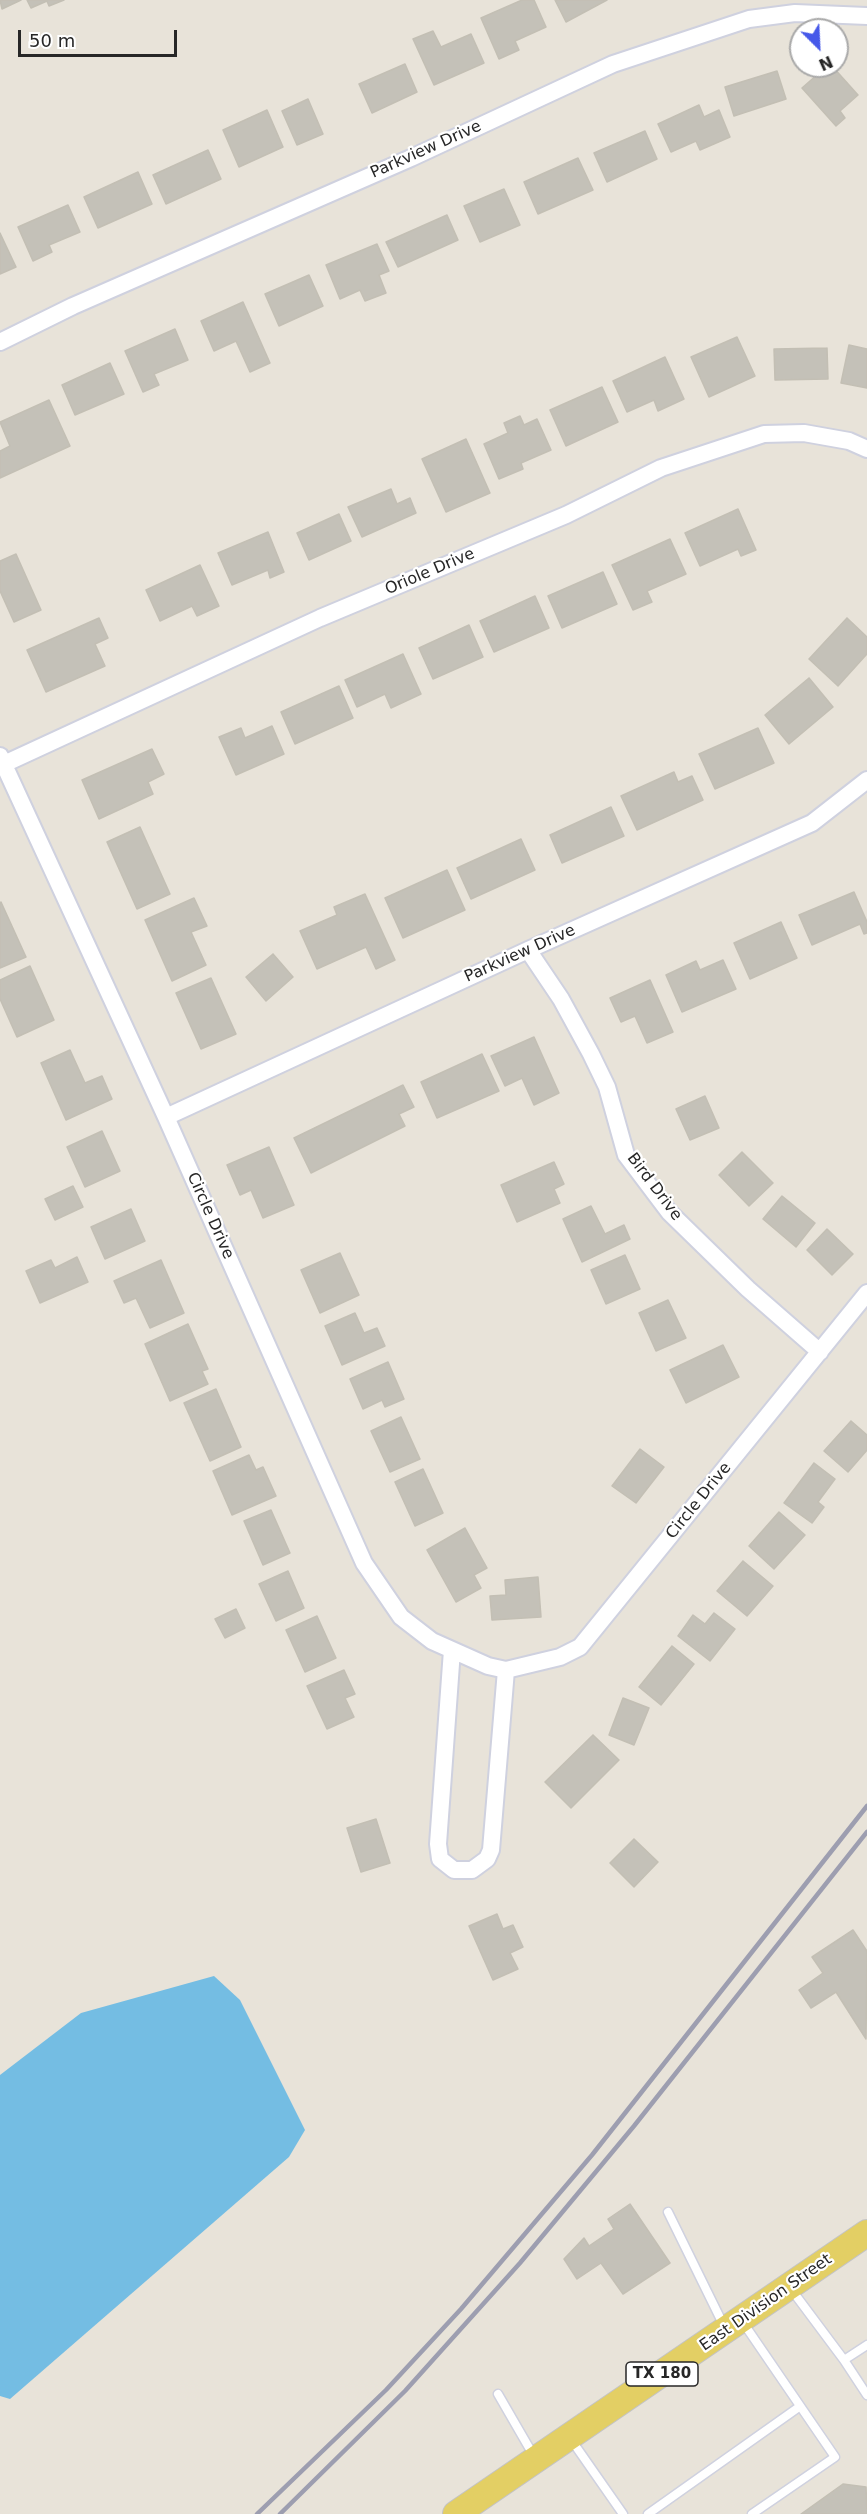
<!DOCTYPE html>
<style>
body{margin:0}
#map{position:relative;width:867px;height:2514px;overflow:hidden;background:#e8e3d9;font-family:"DejaVu Sans",sans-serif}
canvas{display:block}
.north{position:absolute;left:789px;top:18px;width:60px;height:60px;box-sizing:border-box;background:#fff;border:2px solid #a9a9a9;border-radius:50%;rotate:156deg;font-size:16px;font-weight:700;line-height:24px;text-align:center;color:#272727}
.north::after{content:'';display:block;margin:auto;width:21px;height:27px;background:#4658e9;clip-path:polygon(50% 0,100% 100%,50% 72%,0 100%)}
.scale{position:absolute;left:18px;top:30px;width:159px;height:27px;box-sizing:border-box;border:3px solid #272727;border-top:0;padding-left:8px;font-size:18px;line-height:21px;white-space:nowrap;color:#272727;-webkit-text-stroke:4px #fff;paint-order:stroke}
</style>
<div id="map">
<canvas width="867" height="2514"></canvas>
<div class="north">N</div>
<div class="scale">50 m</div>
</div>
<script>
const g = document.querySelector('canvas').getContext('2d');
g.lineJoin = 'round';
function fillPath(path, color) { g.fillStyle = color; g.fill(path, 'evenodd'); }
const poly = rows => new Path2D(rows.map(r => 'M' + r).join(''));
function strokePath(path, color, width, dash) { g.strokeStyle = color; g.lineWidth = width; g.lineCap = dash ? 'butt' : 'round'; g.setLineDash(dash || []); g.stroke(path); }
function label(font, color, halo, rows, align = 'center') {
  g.font = font + ' "DejaVu Sans",sans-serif'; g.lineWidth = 4.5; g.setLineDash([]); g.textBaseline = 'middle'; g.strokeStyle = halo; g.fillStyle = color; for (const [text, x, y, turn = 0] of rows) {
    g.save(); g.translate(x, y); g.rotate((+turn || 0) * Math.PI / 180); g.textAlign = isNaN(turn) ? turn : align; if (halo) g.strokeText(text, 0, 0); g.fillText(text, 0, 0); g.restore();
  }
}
const water = poly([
 [214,1976,240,2000,305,2130,289,2157,10,2399,0,2396,0,2075,81,2013]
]);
const building = poly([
 [0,0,21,0,2,9,0,0],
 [27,0,64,0,49,6,47,1,31,8,27,0],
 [522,0,534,0,546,27,515,41,519,50,499,59,481,18,522,0],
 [555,0,607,0,566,22,555,0],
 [433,31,441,47,471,34,484,63,434,85,413,39,433,31],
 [405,64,417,92,372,113,359,84,405,64],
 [827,66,832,66,858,95,840,111,845,118,836,126,802,88,827,66],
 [777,71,786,99,734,116,725,87,777,71],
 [308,99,323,134,297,145,282,111,308,99],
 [699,105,704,117,719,110,730,137,700,150,696,141,671,152,658,124,699,105],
 [267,110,283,147,239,167,223,130,267,110],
 [645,131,657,159,607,182,594,153,645,131],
 [208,150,221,179,166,204,153,175,208,150],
 [578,158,593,190,538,214,524,182,578,158],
 [138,172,152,204,98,228,84,197,138,172],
 [504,189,520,225,480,242,464,206,504,189],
 [68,205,80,232,49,245,52,252,33,261,18,227,68,205],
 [447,215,458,240,398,267,386,242,447,215],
 [0,233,16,267,0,274,0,233],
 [377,244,389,271,379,275,386,293,365,301,360,290,340,299,326,265,377,244],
 [309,275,323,306,279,326,265,294,309,275],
 [243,302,270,363,250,372,236,341,214,351,201,321,243,302],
 [175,329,188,360,154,374,159,385,143,392,125,351,175,329],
 [737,337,755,376,709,397,691,357,737,337],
 [849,345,867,349,867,388,841,383,849,345],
 [827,348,828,379,775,380,774,349,827,348],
 [665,357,684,399,658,411,654,400,627,412,613,381,665,357],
 [110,363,124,394,75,415,62,385,110,363],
 [602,387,618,422,566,446,550,410,602,387],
 [49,400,70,446,0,478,0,451,10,446,0,422,49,400],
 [520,416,524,425,537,419,551,450,521,463,523,469,499,479,484,444,508,433,504,423,520,416],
 [466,439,490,493,446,512,422,459,466,439],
 [391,489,397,504,410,498,416,513,362,537,348,507,391,489],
 [738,509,756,550,741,556,738,549,700,566,685,533,738,509],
 [339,514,351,541,309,560,297,533,339,514],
 [268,532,284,572,270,578,268,570,232,585,218,553,268,532],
 [670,539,686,574,647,591,652,602,633,610,612,565,670,539],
 [16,554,41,610,14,622,0,591,0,561,16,554],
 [200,565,219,606,197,616,192,606,160,621,146,590,200,565],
 [603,572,617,604,562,628,548,596,603,572],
 [535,596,549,628,494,652,480,621,535,596],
 [99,618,108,638,95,644,105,666,46,692,27,650,99,618],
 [847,618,867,637,867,654,838,686,809,659,847,618],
 [469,625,483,657,433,679,419,648,469,625],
 [403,654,421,694,391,708,385,694,357,707,345,680,403,654],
 [809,678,833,707,789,744,765,715,809,678],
 [339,686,353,718,295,744,281,712,339,686],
 [272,726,284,754,236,775,219,737,241,728,245,738,272,726],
 [758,728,774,763,715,789,699,754,758,728],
 [152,749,164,774,148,782,153,794,99,819,82,780,152,749],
 [674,772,678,782,692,776,703,800,637,830,621,796,674,772],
 [611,807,624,836,562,863,550,835,611,807],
 [140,827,170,894,137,909,107,842,140,827],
 [521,839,535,870,471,899,457,868,521,839],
 [447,870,465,910,403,938,385,898,447,870],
 [854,892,867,922,867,933,864,934,860,924,812,945,799,915,854,892],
 [365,894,395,960,376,969,366,947,317,969,300,931,337,915,334,907,365,894],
 [194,898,207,926,191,932,206,965,172,981,145,920,194,898],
 [1,902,26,957,0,968,0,903,1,902],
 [781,922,797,958,750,979,734,943,781,922],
 [273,954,293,977,266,1001,246,977,273,954],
 [723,960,736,989,682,1012,666,975,696,961,700,970,723,960],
 [30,966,54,1020,17,1037,0,999,0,980,30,966],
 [211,978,236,1034,201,1049,176,993,211,978],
 [650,980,673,1032,647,1043,635,1016,621,1022,610,998,650,980],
 [534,1037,559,1093,534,1105,522,1078,505,1086,491,1056,534,1037],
 [70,1050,85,1083,102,1076,112,1099,66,1120,41,1063,70,1050],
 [482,1054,499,1091,437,1118,421,1082,482,1054],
 [403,1085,414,1107,399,1114,405,1126,311,1173,294,1138,403,1085],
 [705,1096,719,1128,690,1140,676,1109,705,1096],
 [102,1131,120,1171,85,1187,67,1147,102,1131],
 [269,1147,294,1205,263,1218,251,1190,240,1195,227,1165,269,1147],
 [742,1152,773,1183,749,1206,719,1175,742,1152],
 [554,1162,564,1184,554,1189,560,1203,517,1222,501,1185,554,1162],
 [73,1186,83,1207,55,1220,45,1199,73,1186],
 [782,1196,815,1223,796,1247,763,1219,782,1196],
 [591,1206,605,1234,624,1225,630,1239,582,1262,563,1219,591,1206],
 [131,1209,145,1241,105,1259,91,1227,131,1209],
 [827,1229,853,1254,832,1275,807,1250,827,1229],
 [340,1253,359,1295,320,1313,301,1270,340,1253],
 [625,1255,640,1289,606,1304,591,1270,625,1255],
 [77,1257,88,1282,40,1303,26,1271,51,1260,55,1268,77,1257],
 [161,1260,184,1313,150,1328,136,1298,124,1303,114,1281,161,1260],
 [668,1300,686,1338,656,1351,639,1313,668,1300],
 [355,1313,364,1333,377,1328,385,1346,342,1365,325,1326,355,1313],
 [188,1324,208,1369,202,1371,208,1384,170,1401,145,1344,188,1324],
 [723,1345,739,1377,686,1403,670,1370,723,1345],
 [388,1362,404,1399,385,1407,382,1400,363,1409,350,1379,388,1362],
 [216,1389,241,1447,210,1461,184,1403,216,1389],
 [401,1417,420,1459,390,1472,371,1431,401,1417],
 [851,1421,867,1435,867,1450,848,1472,824,1451,851,1421],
 [640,1449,664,1467,636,1503,612,1486,640,1449],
 [249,1455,256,1470,263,1467,276,1496,232,1515,213,1471,249,1455],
 [814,1463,835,1479,818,1502,824,1507,812,1523,784,1503,814,1463],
 [423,1469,443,1513,415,1526,395,1482,423,1469],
 [271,1510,290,1553,263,1565,244,1521,271,1510],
 [779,1512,805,1535,774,1569,749,1546,779,1512],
 [465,1528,487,1568,474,1575,481,1588,456,1602,427,1550,465,1528],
 [743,1561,773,1586,747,1616,717,1591,743,1561],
 [288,1571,304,1608,276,1621,259,1584,288,1571],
 [538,1577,541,1617,492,1620,490,1596,506,1595,505,1580,538,1577],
 [236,1609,245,1628,225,1638,215,1619,236,1609],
 [714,1613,735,1629,710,1661,678,1636,693,1615,705,1624,714,1613],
 [317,1616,336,1658,305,1672,286,1630,317,1616],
 [672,1646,694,1664,661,1705,639,1687,672,1646],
 [344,1670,355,1694,345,1698,354,1717,327,1729,307,1686,344,1670],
 [623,1698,649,1708,634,1745,609,1735,623,1698],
 [593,1735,619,1760,571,1808,545,1782,593,1735],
 [376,1819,390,1863,361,1872,347,1828,376,1819],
 [634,1839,658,1862,634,1887,610,1863,634,1839],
 [497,1914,503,1929,513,1925,523,1947,510,1953,518,1969,493,1980,469,1926,497,1914],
 [853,1930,867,1951,866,2039,836,1992,811,2008,799,1990,823,1973,812,1957,853,1930],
 [630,2204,670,2263,623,2294,601,2263,577,2279,564,2259,584,2238,589,2246,614,2229,608,2219,630,2204],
 [843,2484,866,2487,867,2514,801,2514,843,2484]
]);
const lane = poly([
 [668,2212,725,2328],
 [791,2289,844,2360,867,2345],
 [742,2321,835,2457,752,2514],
 [844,2360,867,2395],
 [498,2394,535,2458],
 [570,2438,623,2514],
 [648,2514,799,2407]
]);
const street = poly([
 [0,342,73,306,411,158,613,64,749,19,795,13,867,16],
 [0,756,166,1117,364,1563,401,1617,432,1641,488,1666,506,1670,560,1657,580,1647,867,1293],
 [4,764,320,618,566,515,661,468,764,434,804,433,849,441,867,449],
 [528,950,561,999,591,1054,607,1087,626,1155,669,1212,748,1289,820,1352],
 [166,1117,528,950,812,823,867,780],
 [452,1650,438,1844,440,1859,454,1870,472,1870,487,1859,491,1850,506,1670]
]);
const primary = poly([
 [456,2514,867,2233]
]);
const rail = poly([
 [257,2514,386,2390,461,2309,592,2155,867,1806],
 [280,2514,405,2391,520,2263,634,2126,867,1832]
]);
const shields = [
 [662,2374,72]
];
const shieldNames = [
 ["TX 180",662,2374]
];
const streetNames = [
 ["Parkview Drive",426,150,-24],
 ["Oriole Drive",430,572,-23],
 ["Parkview Drive",520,954,-24],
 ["Bird Drive",654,1187,53],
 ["Circle Drive",210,1216,66],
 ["Circle Drive",699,1501,-51],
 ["East Division Street",766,2303,-35]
];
fillPath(water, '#74bde3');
fillPath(building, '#c4c1b8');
strokePath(building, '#c3bfb4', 1.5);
strokePath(lane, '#cfd1df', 11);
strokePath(street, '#cfd1df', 20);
strokePath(primary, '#c3c3c3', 28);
strokePath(lane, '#fff', 8);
strokePath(street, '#fff', 16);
strokePath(primary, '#e3cf64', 26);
strokePath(rail, '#9d9eb0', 4.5);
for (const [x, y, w] of shields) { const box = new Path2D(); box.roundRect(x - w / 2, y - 12, w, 24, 4.5); g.fillStyle = '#fff'; g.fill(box); strokePath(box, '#272727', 1.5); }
label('bold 15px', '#272727', null, shieldNames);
label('16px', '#272727', '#fff', streetNames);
</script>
